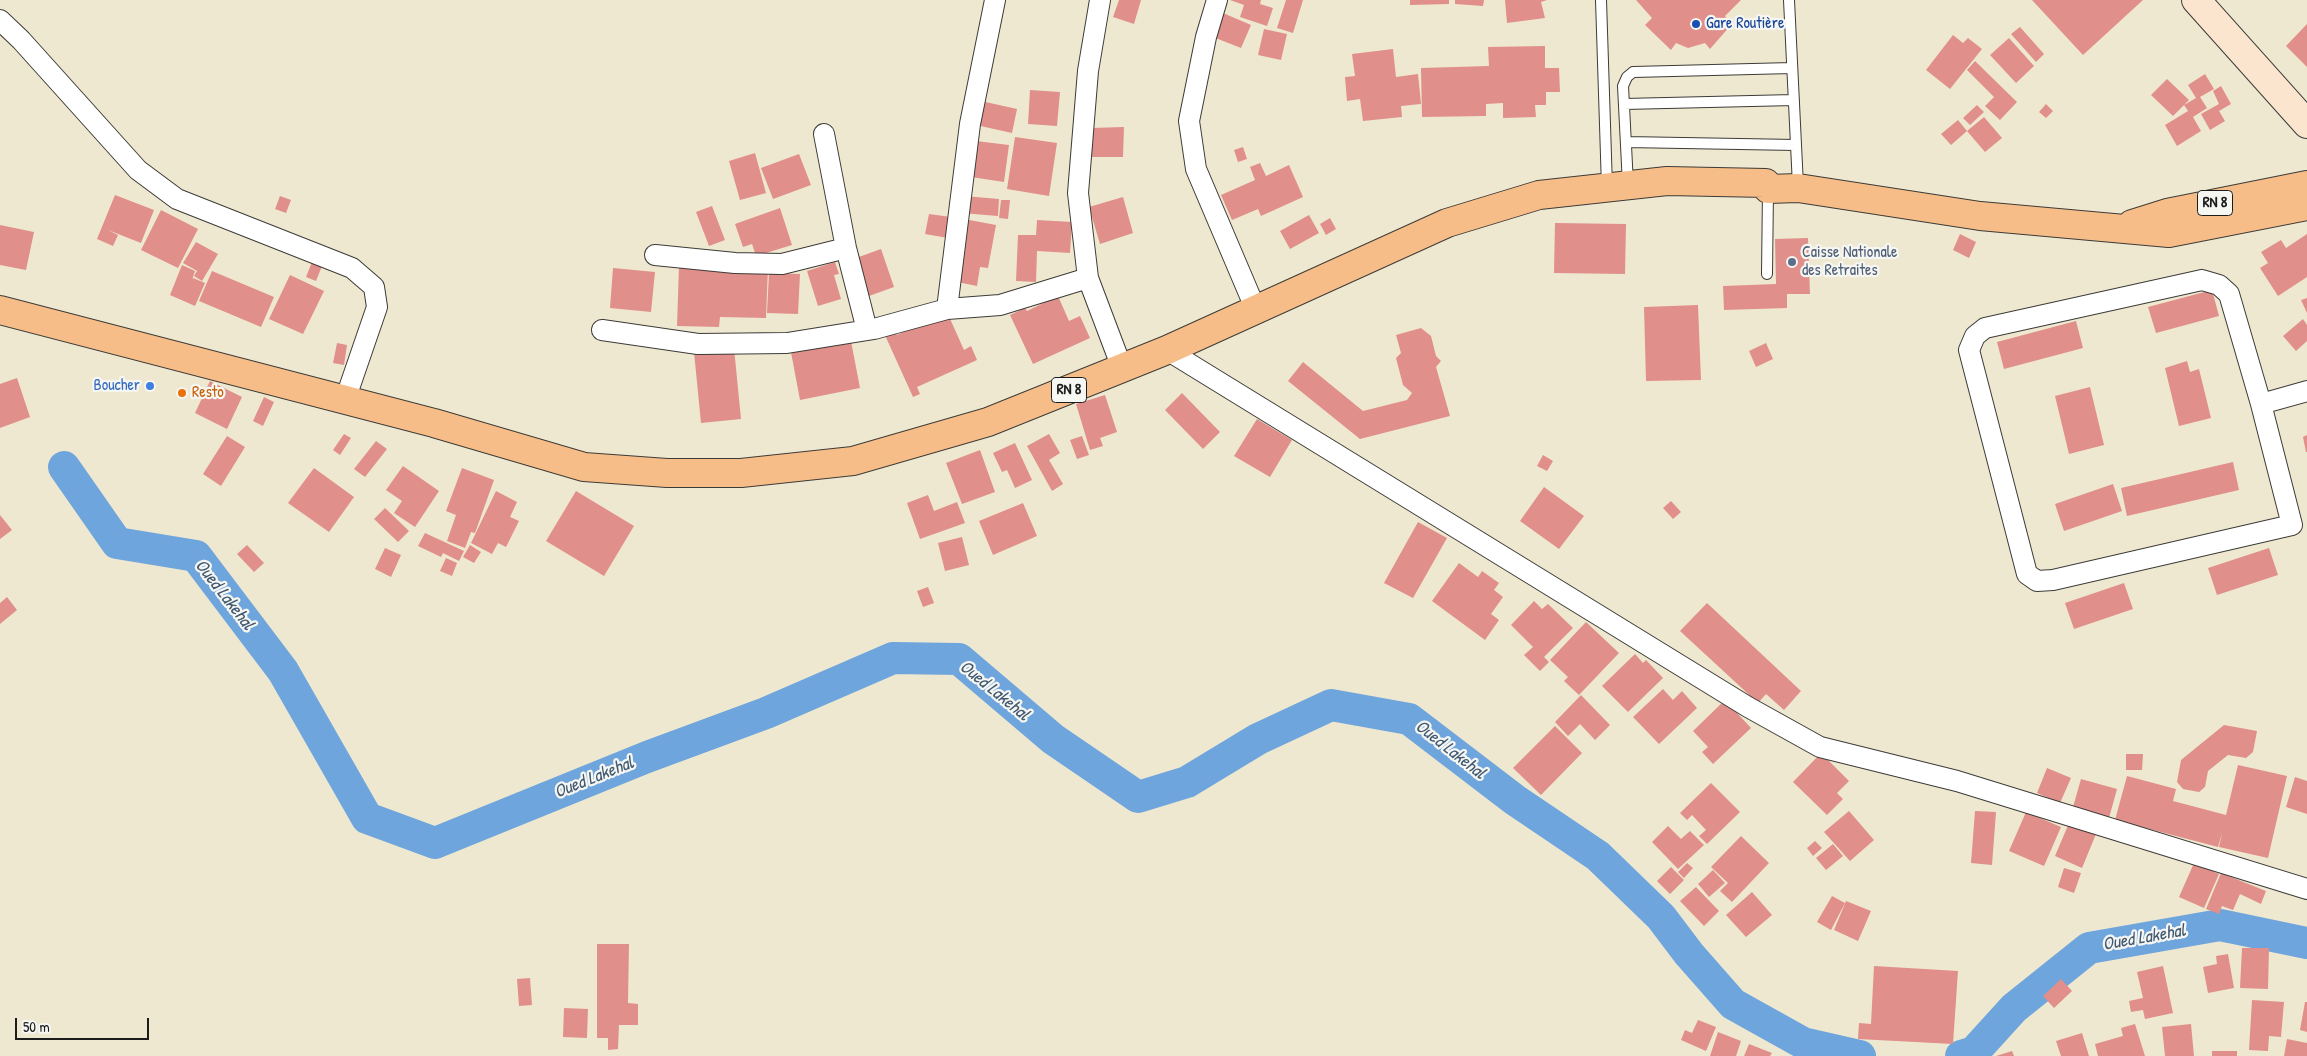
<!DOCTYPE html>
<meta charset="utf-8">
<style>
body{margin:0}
#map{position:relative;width:2307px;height:1056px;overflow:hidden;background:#efe8d1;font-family:"Patrick Hand",sans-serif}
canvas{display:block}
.scale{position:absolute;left:15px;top:1018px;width:134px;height:22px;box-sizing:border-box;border:2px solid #1c1c1c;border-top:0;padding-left:6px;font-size:15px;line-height:18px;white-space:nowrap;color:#1c1c1c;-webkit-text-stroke:4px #f6f6f2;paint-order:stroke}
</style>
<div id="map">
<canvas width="2307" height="1056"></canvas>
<div class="scale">50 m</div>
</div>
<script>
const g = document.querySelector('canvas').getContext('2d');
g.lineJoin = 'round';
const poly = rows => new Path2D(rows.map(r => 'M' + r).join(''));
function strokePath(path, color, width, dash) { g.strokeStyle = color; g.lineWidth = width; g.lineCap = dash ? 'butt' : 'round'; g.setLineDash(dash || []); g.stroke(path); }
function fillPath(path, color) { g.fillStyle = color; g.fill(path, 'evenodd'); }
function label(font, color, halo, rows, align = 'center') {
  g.font = font + ' "Patrick Hand",sans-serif'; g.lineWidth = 4.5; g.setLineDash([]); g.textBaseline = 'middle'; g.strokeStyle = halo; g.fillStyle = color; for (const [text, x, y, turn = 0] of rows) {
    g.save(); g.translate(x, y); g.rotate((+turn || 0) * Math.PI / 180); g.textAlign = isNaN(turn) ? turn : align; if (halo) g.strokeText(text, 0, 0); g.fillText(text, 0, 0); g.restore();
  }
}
const river = poly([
 [64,467,117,543,196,556,283,671,367,818,435,843,647,757,766,713,893,658,959,659,1053,739,1138,797,1187,782,1258,739,1331,705,1409,719,1515,800,1598,856,1661,917,1689,954,1733,1004,1803,1043,1860,1056],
 [1961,1056,1974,1052,2014,1008,2089,948,2220,925,2307,943]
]);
const building = poly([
 [1119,0,1141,0,1134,24,1113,17],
 [1230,0,1261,0,1260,4,1273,8,1267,26,1240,17,1244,5],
 [1286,0,1303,0,1293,33,1277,28],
 [1410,0,1449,0,1449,4,1410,5],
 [1455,0,1484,0,1483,6,1455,4],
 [1505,0,1547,0,1541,2,1545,18,1507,23],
 [1636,0,1741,0,1725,16,1731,25,1710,49,1705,43,1688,48,1676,43,1671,50,1645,25,1652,18],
 [2032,0,2143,0,2083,55],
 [1223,13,1251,25,1241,48,1213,37],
 [2307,24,2307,67,2286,46],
 [2020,27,2044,54,2036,62,2011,34],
 [1264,29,1287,34,1281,60,1258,55],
 [1953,35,1963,43,1968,38,1982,49,1950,89,1926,70],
 [2009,38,2034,66,2016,83,1990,55],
 [1545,46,1545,68,1559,68,1560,92,1546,92,1546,105,1535,105,1536,117,1503,118,1503,103,1486,104,1486,116,1422,117,1421,68,1489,66,1488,47],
 [1393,49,1396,77,1418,74,1421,104,1401,106,1402,117,1363,121,1360,99,1347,101,1345,77,1355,76,1352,54],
 [1975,61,2017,102,2000,120,1985,106,1994,97,1967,70],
 [2205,74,2214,89,2200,97,2207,108,2193,117,2201,131,2177,146,2165,125,2188,111,2184,105,2196,98,2188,85],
 [2167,79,2189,100,2173,116,2151,95],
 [2221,86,2231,104,2219,111,2225,121,2210,130,2201,114,2219,104,2213,91],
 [1030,90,1060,92,1057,126,1028,124],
 [981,101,1017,109,1012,133,976,125],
 [2046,104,2053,111,2046,118,2039,112],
 [1977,105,1984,112,1970,125,1963,118],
 [1984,117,2002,138,1985,152,1967,131],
 [1958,120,1967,131,1951,145,1941,134],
 [1124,127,1123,157,1090,157,1090,128],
 [1015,137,1057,143,1049,196,1007,189],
 [976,141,1009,145,1004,182,971,177],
 [1243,147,1247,159,1238,162,1234,150],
 [755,153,766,193,740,200,729,161],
 [799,154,811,185,773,199,761,168],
 [1260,163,1266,176,1289,165,1303,197,1261,216,1258,209,1232,220,1221,195,1255,180,1250,167],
 [115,195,154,210,141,243,108,230,118,235,113,246,97,239],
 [280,196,291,200,286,213,275,209],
 [964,196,999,199,998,216,962,213],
 [1123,197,1133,233,1100,244,1089,207],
 [1001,200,1010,200,1008,219,999,218],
 [712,206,725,240,709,246,696,212],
 [780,208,792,245,756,256,752,244,743,247,735,224],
 [161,210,198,229,178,268,141,250],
 [929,214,951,217,948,238,925,234],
 [1309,215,1319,233,1290,249,1280,231],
 [1330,218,1336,229,1326,235,1320,224],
 [964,219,996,225,988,268,980,267,977,286,952,281],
 [1037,220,1072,222,1070,253,1037,251,1036,282,1016,281,1018,235,1036,235],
 [1555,223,1626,224,1625,274,1554,273],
 [0,225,34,232,26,270,0,265],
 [1960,234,1976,242,1969,258,1953,250],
 [2307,234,2307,277,2278,296,2260,268,2268,263,2261,252,2281,240,2286,248],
 [1808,238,1810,294,1787,294,1787,308,1724,310,1723,286,1776,284,1775,239],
 [196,242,218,254,202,281,194,276,197,271,199,272,183,263],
 [881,249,894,287,869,296,856,258],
 [314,257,324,261,316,281,306,277],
 [835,262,839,274,834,275,841,299,818,306,807,271],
 [182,265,195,271,192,280,193,278,205,283,195,306,170,295],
 [679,266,768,268,766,318,720,317,719,327,677,326],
 [613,268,655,272,651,312,610,308],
 [212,271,274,297,261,327,199,301],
 [769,273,800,274,798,314,767,313],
 [290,275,324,291,303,334,269,319],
 [2212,290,2219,316,2156,333,2148,307],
 [1058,296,1069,321,1080,316,1090,338,1033,364,1010,315,1025,308,1027,311],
 [2307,298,2307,313,2301,300],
 [1698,305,1701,380,1646,381,1644,307],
 [947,312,964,350,971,346,977,360,917,387,920,394,913,397,884,333,895,328,897,335],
 [2303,319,2307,325,2307,341,2296,351,2283,336],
 [2076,321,2083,348,2004,369,1997,342],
 [1421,328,1431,336,1436,356,1441,361,1436,367,1450,416,1360,439,1288,381,1303,362,1363,411,1407,400,1412,393,1403,385,1396,358,1401,353,1396,335],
 [850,336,860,388,800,400,790,347],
 [337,343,347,345,344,365,333,363],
 [1766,343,1773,359,1756,367,1749,351],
 [734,348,741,419,701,423,694,352],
 [2187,361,2190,372,2199,369,2211,418,2179,426,2165,368],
 [17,378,30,417,0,428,0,384],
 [210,381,242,397,227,429,195,413],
 [2090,387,2104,445,2069,454,2055,396],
 [1182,393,1220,432,1203,449,1165,410],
 [1105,395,1117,432,1100,438,1103,446,1090,450,1076,404],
 [264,397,274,402,263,426,253,421],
 [1257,419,1292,440,1270,477,1234,456],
 [344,434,351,438,340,455,333,450],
 [1049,434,1060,453,1049,460,1063,484,1052,491,1027,446],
 [2307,435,2307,452,2306,452,2303,437],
 [227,436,245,447,221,486,203,474],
 [1082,436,1089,455,1077,459,1070,440],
 [376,441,387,449,365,477,354,469],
 [1015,443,1032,480,1015,488,1007,470,1002,472,993,453],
 [980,450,995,492,962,504,946,463],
 [1543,455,1553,461,1547,471,1537,466],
 [2233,462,2239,490,2127,516,2121,488],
 [403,466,439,491,415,527,394,513,402,501,386,490],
 [314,468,354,497,329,532,288,503],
 [462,468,494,480,475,533,471,532,465,548,447,541,456,515,446,511],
 [2113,484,2122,511,2064,531,2055,504],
 [1544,487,1584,516,1559,549,1520,521],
 [496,491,517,502,510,517,519,521,506,547,498,543,492,554,471,543],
 [576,491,634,526,604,576,546,541],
 [928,495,934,511,957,502,965,523,920,539,907,503],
 [1671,501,1681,512,1673,519,1663,508],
 [1023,503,1037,536,993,555,979,521],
 [385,508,409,531,398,542,374,519],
 [0,515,12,530,0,539],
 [1418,522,1447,538,1413,598,1384,583],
 [425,533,464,551,459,561,443,553,441,557,418,546],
 [962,537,969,565,945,571,938,543],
 [247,545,264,563,254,572,237,554],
 [470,545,481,552,474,563,463,557],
 [385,548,401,555,391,577,375,569],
 [2269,548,2278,575,2217,595,2208,568],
 [446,558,457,563,452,576,440,571],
 [1459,563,1478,577,1482,571,1499,583,1494,590,1503,597,1491,614,1499,620,1485,640,1432,601],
 [2124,583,2133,609,2074,629,2065,603],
 [928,587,934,603,923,607,917,591],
 [7,597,17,610,0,624,0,603],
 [1534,601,1542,609,1548,604,1573,628,1544,657,1549,662,1540,671,1524,655,1533,647,1511,625],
 [1707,603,1801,691,1784,710,1766,694,1758,703,1680,631],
 [1586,622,1619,653,1579,695,1564,681,1568,677,1550,660],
 [1635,654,1643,663,1646,660,1663,678,1628,712,1602,686],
 [1663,689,1673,700,1682,691,1697,708,1659,744,1633,717],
 [1581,695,1610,725,1595,740,1580,724,1568,736,1555,722],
 [1725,700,1751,728,1713,764,1702,752,1708,747,1693,731],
 [2224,725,2257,731,2253,752,2246,758,2228,755,2208,771,2205,787,2199,792,2183,789,2177,782,2181,760],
 [1555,726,1582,753,1541,795,1513,768],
 [1821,753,1849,781,1837,793,1843,799,1827,815,1793,782],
 [2126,754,2143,754,2142,770,2126,770],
 [2238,765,2287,776,2268,858,2219,847,2222,833,2218,847,2115,820,2127,776,2176,789,2173,801,2226,815],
 [2047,768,2071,778,2060,803,2037,793],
 [2295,777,2307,781,2307,814,2286,807],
 [2081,779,2117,789,2109,818,2073,807],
 [1711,783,1740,812,1707,844,1699,836,1706,830,1692,815,1687,820,1680,813],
 [1849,811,1874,840,1850,861,1824,832],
 [1975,811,1996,812,1992,865,1971,863],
 [2026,812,2061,827,2044,866,2009,851],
 [2069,823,2096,834,2082,868,2055,856],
 [1668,826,1681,839,1690,831,1704,845,1678,869,1652,842],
 [1741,836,1769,863,1732,902,1720,891,1728,883,1711,867],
 [1815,841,1822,848,1813,856,1807,848],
 [1833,844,1843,856,1826,870,1816,858],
 [1687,863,1693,868,1684,878,1678,872],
 [2194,863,2219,874,2204,908,2179,897],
 [1671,867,1684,880,1670,894,1657,881],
 [2064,868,2081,873,2074,893,2058,887],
 [1713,870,1725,883,1709,897,1698,884],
 [2221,873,2266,891,2261,904,2240,894,2233,910,2222,906,2219,914,2206,909],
 [1696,887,1719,911,1704,926,1680,901],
 [1752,892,1772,915,1746,937,1726,915],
 [1832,896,1845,903,1831,930,1817,922],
 [1846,901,1871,911,1858,941,1834,930],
 [597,944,629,944,628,1003,638,1004,638,1025,619,1025,618,1049,608,1050,608,1038,597,1038],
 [2242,948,2269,948,2268,989,2240,988],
 [2228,954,2234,988,2208,993,2203,967,2217,964,2216,956],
 [1874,966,1958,971,1953,1044,1858,1039,1859,1023,1871,1024],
 [2163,966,2173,1013,2145,1019,2143,1010,2131,1012,2129,1001,2143,998,2137,972],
 [530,978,532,1005,519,1006,517,979],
 [2061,979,2072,991,2054,1008,2043,996],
 [2252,1000,2284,1002,2281,1037,2269,1036,2268,1051,2249,1050],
 [2305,1002,2307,1002,2307,1032,2300,1030],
 [564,1008,588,1009,587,1038,563,1037],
 [1698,1020,1716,1027,1706,1051,1681,1040,1685,1030,1692,1033],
 [2135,1024,2145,1056,2098,1056,2095,1044,2123,1036,2121,1028],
 [2191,1024,2194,1056,2165,1056,2162,1027],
 [1718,1032,1741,1041,1736,1056,1710,1056],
 [2082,1033,2089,1056,2061,1056,2056,1041],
 [2287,1039,2307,1043,2307,1056,2284,1056],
 [1749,1044,1772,1053,1770,1056,1744,1056],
 [2012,1051,2014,1056,1996,1056],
 [2212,1051,2237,1051,2237,1056,2212,1056]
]);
const lane = poly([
 [1601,0,1607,187],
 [1789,0,1798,186],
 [1624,104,1794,100],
 [1626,142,1796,145],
 [1628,185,1623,86,1627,77,1633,72,1792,68],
 [1767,274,1768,190]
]);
const street = poly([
 [1100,0,1088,71,1078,193,1088,278,1122,368],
 [1217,0,1206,37,1189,121,1196,169,1256,310],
 [0,20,21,40,138,170,177,199,352,268,374,287,377,307,345,400],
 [824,134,846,248,867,330],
 [655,255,735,263,782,264,846,248],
 [2202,280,2219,285,2229,294,2261,404,2292,525,2053,580,2037,581,2027,574,1969,350,1975,336,1985,328,2202,280],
 [947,309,970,124,995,0],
 [602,330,698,344,787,343,874,329,947,309,1000,305,1088,278],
 [1167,350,1748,707,1820,747,1957,781,2307,889],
 [2261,404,2307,391]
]);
const secondary = poly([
 [2196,0,2307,124]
]);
const highway = poly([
 [2132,224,2167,213,2307,185],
 [0,310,434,423,584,467,667,473,741,473,853,461,988,422,1167,350,1447,223,1539,195,1667,181,1766,183,1768,189,1798,188,1980,216,2169,233,2307,206]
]);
const markers = [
 [1696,24,5,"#1a4fb4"],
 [1792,262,5,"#5c6f8a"],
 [150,386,5,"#3f7fe0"],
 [182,393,5,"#e8710a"]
];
const shields = [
 [2215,203,35],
 [1069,390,35]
];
const shieldNames = [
 ["RN 8",2215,203],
 ["RN 8",1069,390]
];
const transitNames = [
 ["Gare Routière",1706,24]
];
const serviceNames = [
 ["Caisse Nationale",1802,253],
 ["des Retraites",1802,271]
];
const shopNames = [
 ["Boucher",140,386]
];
const foodNames = [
 ["Resto",192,393]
];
const waterNames = [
 ["Oued Lakehal",224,595,52],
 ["Oued Lakehal",994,691,39],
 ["Oued Lakehal",1450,750,38],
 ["Oued Lakehal",594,778,-22],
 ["Oued Lakehal",2144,938,-10]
];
strokePath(river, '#6ea5dc', 32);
fillPath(building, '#e08f8a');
strokePath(lane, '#3c3b37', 12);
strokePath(street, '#3c3b37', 22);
strokePath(secondary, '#3c3b37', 30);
strokePath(highway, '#3c3b37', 30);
strokePath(lane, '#fff', 10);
strokePath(street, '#fff', 20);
strokePath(secondary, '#fce5cf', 28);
strokePath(highway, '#f7bd88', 28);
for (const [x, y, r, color] of markers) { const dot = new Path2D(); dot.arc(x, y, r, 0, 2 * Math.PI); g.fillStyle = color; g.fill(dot); strokePath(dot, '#f6f6f2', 2); }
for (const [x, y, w] of shields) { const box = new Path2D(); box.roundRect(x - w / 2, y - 12.5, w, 25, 4); g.fillStyle = '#f6f6f2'; g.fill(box); strokePath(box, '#1c1c1c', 1); }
label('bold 15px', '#1c1c1c', null, shieldNames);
label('16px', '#164399', '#f6f6f2', transitNames, 'left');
label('16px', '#4e5e75', '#f6f6f2', serviceNames, 'left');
label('16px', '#366cbe', '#f6f6f2', shopNames, 'right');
label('16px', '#c56008', '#f6f6f2', foodNames, 'left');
label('italic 18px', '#415a72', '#f6f6f2', waterNames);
</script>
